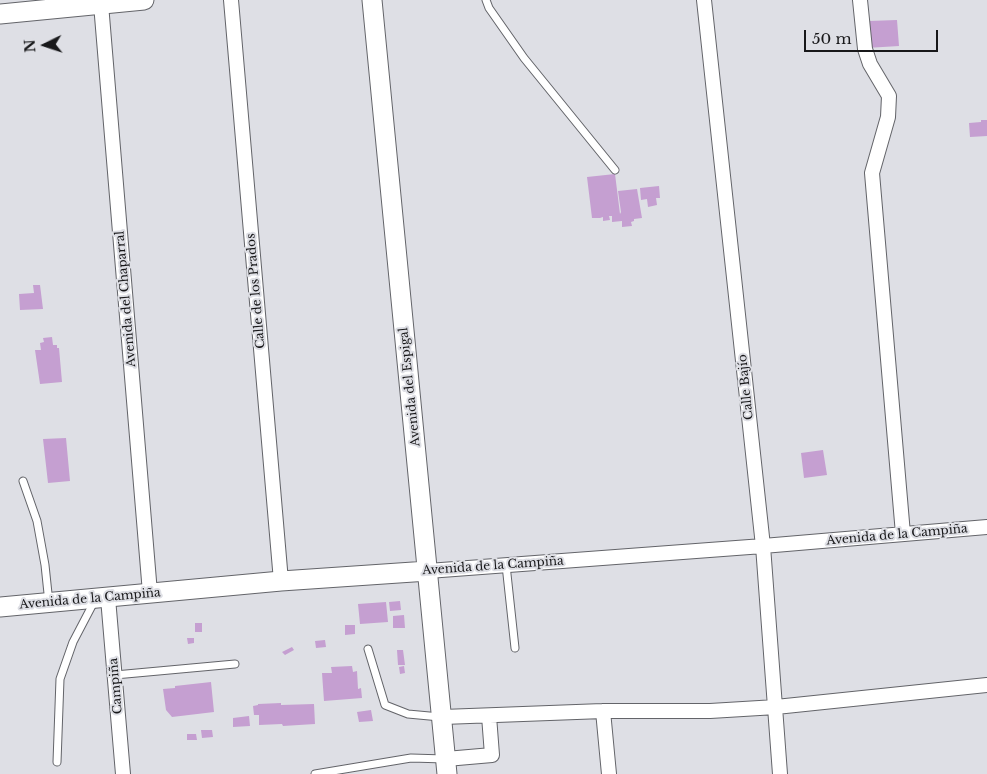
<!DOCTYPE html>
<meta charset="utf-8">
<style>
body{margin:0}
#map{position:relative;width:987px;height:774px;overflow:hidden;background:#dedfe5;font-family:"Libre Baskerville",serif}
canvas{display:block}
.north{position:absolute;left:20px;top:20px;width:50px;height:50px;-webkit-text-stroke:4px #dedfe5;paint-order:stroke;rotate:266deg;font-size:14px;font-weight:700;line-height:20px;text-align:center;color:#18181a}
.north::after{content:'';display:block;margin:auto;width:18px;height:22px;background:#18181a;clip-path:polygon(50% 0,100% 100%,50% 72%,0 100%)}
.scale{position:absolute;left:804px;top:30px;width:134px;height:22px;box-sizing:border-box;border:2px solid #18181a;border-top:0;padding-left:6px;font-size:15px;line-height:18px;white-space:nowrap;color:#18181a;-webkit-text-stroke:4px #dedfe5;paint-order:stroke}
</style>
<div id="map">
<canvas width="987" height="774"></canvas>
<div class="north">N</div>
<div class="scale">50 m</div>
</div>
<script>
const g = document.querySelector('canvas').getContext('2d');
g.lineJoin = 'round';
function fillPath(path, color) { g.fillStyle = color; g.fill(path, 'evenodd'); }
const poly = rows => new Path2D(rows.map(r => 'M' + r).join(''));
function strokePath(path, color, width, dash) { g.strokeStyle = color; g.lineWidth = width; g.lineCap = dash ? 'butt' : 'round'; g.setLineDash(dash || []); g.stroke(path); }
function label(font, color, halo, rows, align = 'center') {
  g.font = font + ' "Libre Baskerville",serif'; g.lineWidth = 4; g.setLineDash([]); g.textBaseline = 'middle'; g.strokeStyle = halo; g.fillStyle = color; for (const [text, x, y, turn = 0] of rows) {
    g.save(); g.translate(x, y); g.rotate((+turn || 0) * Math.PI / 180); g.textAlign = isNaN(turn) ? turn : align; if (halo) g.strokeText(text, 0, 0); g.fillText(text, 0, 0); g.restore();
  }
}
const building = poly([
 [869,16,869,21,897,20,899,46,866,48,864,17],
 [981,120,987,120,987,136,970,137,969,123,981,122],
 [615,174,620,214,621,212,618,191,637,189,642,218,634,219,634,221,631,222,632,226,622,227,622,221,612,222,612,216,609,216,610,220,603,221,603,217,600,218,592,218,587,177],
 [659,186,660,198,656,198,657,205,648,207,647,199,641,200,640,188],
 [33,285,40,285,43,309,20,310,19,294,34,293],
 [52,337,53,345,57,345,57,348,59,348,62,382,40,384,35,350,41,350,40,343,44,342,43,338],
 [66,438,70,481,48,483,43,439],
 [823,450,827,475,804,478,801,453],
 [400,601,401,610,390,611,389,602],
 [386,602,388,622,360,624,358,604],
 [404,615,405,628,393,628,393,616],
 [195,623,202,623,202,632,195,632],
 [345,625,355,625,355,634,345,635],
 [187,638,194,638,194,643,188,644],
 [325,640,326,647,316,648,315,641],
 [292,647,294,650,285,655,282,652],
 [397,650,403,650,405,665,398,665],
 [352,666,353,672,357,671,358,689,361,688,362,698,324,701,322,673,332,673,331,667],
 [404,666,405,673,400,674,399,667],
 [211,682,214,712,172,717,166,710,163,689,175,688,175,686],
 [281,703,281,705,314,704,315,724,283,726,282,724,259,725,259,715,254,715,253,706,258,705,258,704],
 [371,710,373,721,359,722,357,712],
 [249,716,250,726,233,727,233,718],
 [201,730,212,730,213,737,202,738],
 [187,734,196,734,197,740,187,740]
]);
const lane = poly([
 [486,0,489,8,524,58,615,170],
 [23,481,37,521,45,565,49,603],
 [506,565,515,648],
 [368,649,385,705,408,714,440,717],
 [115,675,235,664],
 [57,762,60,679,73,642,95,600],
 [315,774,411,758,445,759]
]);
const street = poly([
 [231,0,281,581],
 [704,0,763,546,780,774],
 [860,0,865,49,870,64,889,96,888,117,872,173,903,534],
 [101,4,150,593],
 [428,571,763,546,987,527],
 [108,598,123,774],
 [443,717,603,711],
 [446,759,492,755,489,716],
 [609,774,603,711,710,711,776,707,987,685]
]);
const secondary = poly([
 [372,0,447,774],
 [0,14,144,0],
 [0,607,281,581,428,571]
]);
const streetNames = [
 ["Calle de los Prados",256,291,-95],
 ["Avenida del Chaparral",126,299,-95],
 ["Avenida del Espigal",410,387,-96],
 ["Calle Bajío",746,387,-96],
 ["Avenida de la Campiña",897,535,-5],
 ["Avenida de la Campiña",493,566,-4],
 ["Avenida de la Campiña",90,599,-5],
 ["Campiña",116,686,-95]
];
fillPath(building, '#c59fd1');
strokePath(lane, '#636469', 9);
strokePath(street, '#636469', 16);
strokePath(secondary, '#636469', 21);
strokePath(lane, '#fff', 7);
strokePath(street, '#fff', 14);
strokePath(secondary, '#fff', 19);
label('12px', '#18181a', '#dedfe5', streetNames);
</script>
